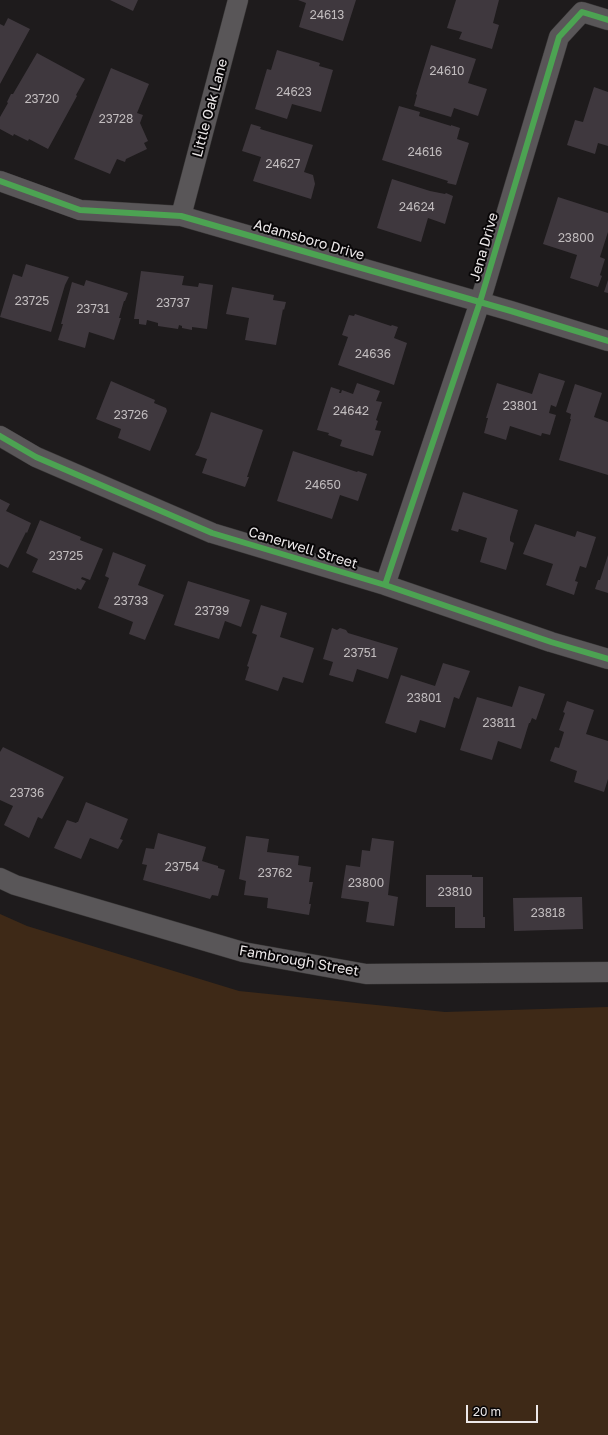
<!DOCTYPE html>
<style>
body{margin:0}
#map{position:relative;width:608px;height:1435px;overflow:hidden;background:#1e1b1c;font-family:"Golos Text",sans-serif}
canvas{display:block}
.scale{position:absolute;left:466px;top:1405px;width:72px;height:18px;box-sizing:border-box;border:2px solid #ece8e9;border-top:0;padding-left:5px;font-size:12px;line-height:14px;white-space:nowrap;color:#ece8e9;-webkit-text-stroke:3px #080607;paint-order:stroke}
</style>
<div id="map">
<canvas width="608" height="1435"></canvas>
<div class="scale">20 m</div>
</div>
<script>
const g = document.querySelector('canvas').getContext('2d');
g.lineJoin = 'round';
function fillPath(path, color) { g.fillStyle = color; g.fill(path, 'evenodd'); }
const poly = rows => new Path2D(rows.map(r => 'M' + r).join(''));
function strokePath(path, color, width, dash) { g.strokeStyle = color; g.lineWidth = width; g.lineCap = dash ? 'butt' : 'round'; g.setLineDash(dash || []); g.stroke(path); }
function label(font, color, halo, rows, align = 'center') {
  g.font = font + ' "Golos Text",sans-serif'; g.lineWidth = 4; g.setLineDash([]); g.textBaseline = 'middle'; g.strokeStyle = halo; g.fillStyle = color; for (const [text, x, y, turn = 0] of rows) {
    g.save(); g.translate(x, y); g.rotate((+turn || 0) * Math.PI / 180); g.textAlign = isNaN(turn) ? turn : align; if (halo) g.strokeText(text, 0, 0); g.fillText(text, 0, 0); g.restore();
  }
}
const green = poly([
 [0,914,27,926,239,991,445,1012,608,1007,608,1435,0,1435]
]);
const building = poly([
 [110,0,138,0,133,11],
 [298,0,356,0,343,41,299,27,306,3],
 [456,0,499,0,493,23,499,25,492,49,459,39,462,32,447,28],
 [8,18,30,29,0,84,0,24,4,26],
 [431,45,476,59,468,83,487,89,478,116,454,108,451,117,414,106,417,95,416,94],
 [277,50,320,63,319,66,333,70,321,112,292,104,287,119,255,109,267,69,271,70],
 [37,53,85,79,76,95,77,96,48,149,29,139,28,141,14,134,13,136,0,129,0,117,8,103,7,102,11,94,13,94],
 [111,68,149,84,137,113,143,115,140,123,148,141,144,143,147,149,126,159,125,162,117,159,110,174,74,159],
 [594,87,608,92,608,146,598,143,595,154,567,145,575,120,583,122],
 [399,106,420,112,419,116,451,126,451,125,460,128,457,139,469,143,456,185,447,183,448,181,382,160],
 [251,124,261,127,260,129,313,145,304,172,313,175,315,184,311,199,253,181,261,157,242,151],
 [392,179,430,191,445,194,446,193,453,196,445,224,428,218,421,242,377,228],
 [558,197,608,213,608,232,600,257,605,259,600,275,602,276,598,287,570,278,577,255,543,244],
 [26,264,69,277,65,285,51,332,0,317,13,274,22,277],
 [141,271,184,276,182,285,198,287,199,283,213,285,207,329,192,327,192,330,182,328,182,326,179,325,178,329,158,326,158,323,147,320,146,325,139,324,139,319,134,319],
 [86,280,128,293,125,301,124,301,119,318,121,318,114,340,89,332,85,348,58,340,63,324,61,324,72,282,84,286],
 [608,280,608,293,604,292],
 [232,287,274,295,273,300,286,302,284,310,283,309,276,345,245,340,249,318,226,314],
 [355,314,391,326,392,325,398,327,394,338,407,343,394,385,338,365,348,337,342,335,349,315,354,316],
 [539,373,565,381,556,407,551,405,549,413,556,415,550,435,542,433,541,436,510,426,506,440,484,433,488,418,486,418,497,383,532,394],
 [111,381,155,400,154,403,166,408,167,411,150,451,118,438,121,429,96,419],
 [357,383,380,391,376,401,382,402,376,420,378,421,375,430,381,431,373,456,340,446,342,440,328,435,329,433,317,430,331,387,340,390,339,393,341,393,342,390,353,394],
 [575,384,602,393,594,417,608,422,608,475,559,460,571,419,570,419,571,414,566,412],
 [211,412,263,430,247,477,249,477,245,487,202,473,207,459,195,455,199,448],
 [293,451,357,472,358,471,367,474,358,501,340,495,332,519,277,501],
 [463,492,518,510,510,537,510,541,514,543,506,570,480,562,487,538,459,529,458,532,451,530],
 [0,499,10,504,6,511,31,523,27,533,26,532,8,568,0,564],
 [40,520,81,537,80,540,103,549,90,580,82,577,81,579,86,581,81,590,77,588,76,590,32,572,38,559,26,553],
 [535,524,575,537,577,531,596,537,586,568,580,566,575,581,578,582,574,595,546,585,553,564,523,554],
 [113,552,146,565,138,585,164,595,145,640,129,634,133,622,98,608,109,578,105,576],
 [608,555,608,593,595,589,598,580,600,580],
 [188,581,250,600,241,627,225,621,219,639,174,625],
 [261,605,287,613,280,637,314,648,303,683,283,677,278,691,245,680,249,667,247,666,257,635,252,633],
 [332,628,337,630,340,628,346,630,348,633,398,648,388,679,357,669,353,682,329,675,333,662,323,659],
 [443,663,470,671,459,699,454,697,445,728,420,720,416,733,385,723,401,675,435,686],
 [519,686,545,694,536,720,532,718,530,723,529,723,521,749,498,741,492,760,460,750,477,697,512,707],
 [567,701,594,710,586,734,608,741,608,779,604,792,574,782,577,771,550,761,555,747,559,748,564,732,559,730,565,713,563,712],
 [3,747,64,777,42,819,38,817,29,838,4,825,13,806,0,800,0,752],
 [86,802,128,819,120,839,123,840,118,849,90,838,81,859,54,848,67,820,76,823,77,822,78,822],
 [158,833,206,847,202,861,218,866,218,868,225,870,218,896,212,895,210,899,143,880,147,865,142,864,146,848,154,849],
 [246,836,269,839,267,852,299,856,298,865,311,867,309,882,313,882,309,904,311,904,309,915,267,908,268,898,244,895,246,881,239,879],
 [372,838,394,841,388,895,398,897,394,926,366,922,369,902,341,898,346,865,360,867,362,850,370,851],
 [426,875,472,875,472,877,483,877,483,917,485,917,485,928,455,928,455,907,426,907],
 [582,897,583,929,514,931,513,898]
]);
const street = poly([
 [0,181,80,210,181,216,511,311,608,341],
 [181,216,238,0],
 [0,436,36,457,212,533,385,585,551,642,608,659],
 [385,585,480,302,559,37,582,12,608,20],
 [0,878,15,885,243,952,366,974,608,972]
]);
const cycleway = poly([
 [0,181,80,210,181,216,511,311,608,341],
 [0,436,36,457,212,533,385,585,551,642,608,659],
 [385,585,480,302,559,37,582,12,608,20]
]);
const numberNames = [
 ["24613",327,15],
 ["24610",447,71],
 ["24623",294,92],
 ["23720",42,99],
 ["23728",116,119],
 ["24616",425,152],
 ["24627",283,164],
 ["24624",417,207],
 ["23800",576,238],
 ["23725",32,301],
 ["23737",173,303],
 ["23731",93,309],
 ["24636",373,354],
 ["23801",520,406],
 ["24642",351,411],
 ["23726",131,415],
 ["24650",323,485],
 ["23725",66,556],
 ["23733",131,601],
 ["23739",212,611],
 ["23751",360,653],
 ["23801",424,698],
 ["23811",499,723],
 ["23736",27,793],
 ["23754",182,867],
 ["23762",275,873],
 ["23800",366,883],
 ["23810",455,892],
 ["23818",548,913]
];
const streetNames = [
 ["Little Oak Lane",210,108,-75],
 ["Adamsboro Drive",309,240,16],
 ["Jena Drive",484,247,-74],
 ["Canerwell Street",303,548,17],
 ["Fambrough Street",299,961,10]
];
fillPath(green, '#3e2917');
fillPath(building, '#3f383e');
strokePath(street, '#393737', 21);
strokePath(street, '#595658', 20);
strokePath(cycleway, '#4ca352', 6);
label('12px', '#c1bcbe', null, numberNames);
label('14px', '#ece8e9', '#080607', streetNames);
</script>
